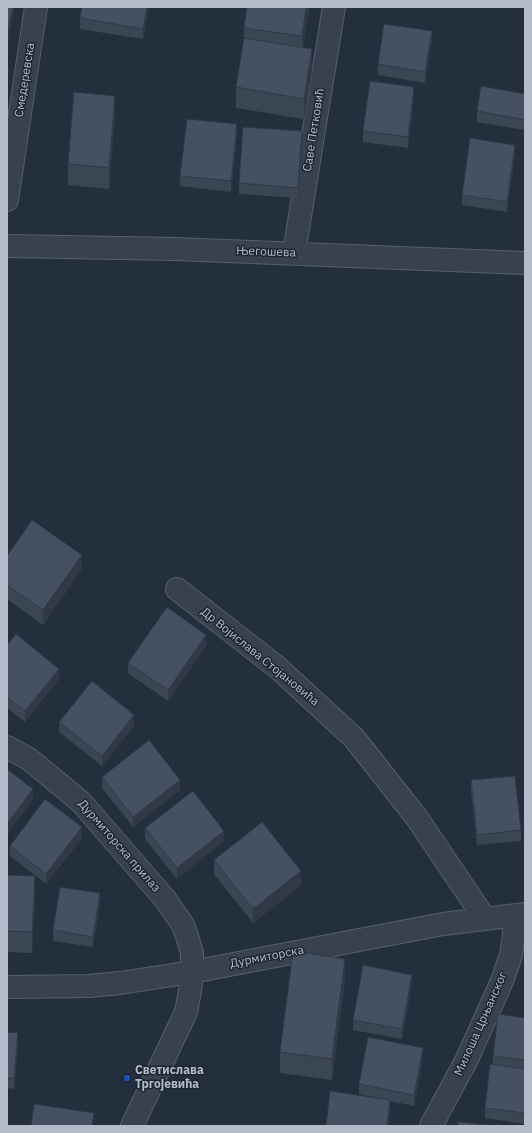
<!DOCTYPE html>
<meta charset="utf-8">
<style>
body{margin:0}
#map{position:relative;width:532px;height:1133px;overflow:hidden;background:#242f3e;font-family:"IBM Plex Sans",sans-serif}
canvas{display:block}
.frame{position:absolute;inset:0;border:8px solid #b4bcc9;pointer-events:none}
</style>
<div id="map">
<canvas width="532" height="1133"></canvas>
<div class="frame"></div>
</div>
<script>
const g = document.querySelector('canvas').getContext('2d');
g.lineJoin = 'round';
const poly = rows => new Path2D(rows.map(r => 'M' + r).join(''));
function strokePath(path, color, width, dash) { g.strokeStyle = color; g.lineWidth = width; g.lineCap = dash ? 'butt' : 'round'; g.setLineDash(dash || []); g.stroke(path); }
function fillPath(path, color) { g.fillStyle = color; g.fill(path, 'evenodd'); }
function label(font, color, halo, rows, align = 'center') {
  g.font = font + ' "IBM Plex Sans",sans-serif'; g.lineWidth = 3; g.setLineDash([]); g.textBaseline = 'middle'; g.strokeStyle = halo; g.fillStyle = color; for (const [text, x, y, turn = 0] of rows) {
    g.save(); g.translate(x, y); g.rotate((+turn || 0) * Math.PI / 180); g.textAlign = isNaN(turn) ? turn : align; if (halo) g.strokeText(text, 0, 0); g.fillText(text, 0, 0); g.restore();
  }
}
const minor = poly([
 [7,200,36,7],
 [7,246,176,249,525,263],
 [294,253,334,7],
 [177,589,278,668,354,738,417,818,485,919],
 [7,747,29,759,81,802,165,899,183,925,187,936,192,953,192,972,190,991,186,1012,132,1126],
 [7,987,89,986,120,983,192,972,443,924,525,914],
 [431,1126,467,1059,502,981,511,955,514,935,513,916]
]);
const wall = poly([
 [82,7,149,7,143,39,80,29,80,18],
 [309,7,303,48,312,70,304,119,236,108,236,87,244,38,244,28],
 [432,42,425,83,378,75,378,64],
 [525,94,525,130,477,122,477,111],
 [414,97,408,148,363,142,363,131],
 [115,116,109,189,68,185,68,164],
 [237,135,231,192,180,186,180,176],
 [302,141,298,198,239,194,239,183],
 [515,155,507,212,462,205,462,195],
 [7,556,82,569,43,625,7,599],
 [7,645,59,679,25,722,7,708],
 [206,646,168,701,128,673,128,663],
 [59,722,134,726,102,766,59,732],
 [102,777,180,790,133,827,102,788],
 [471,780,521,830,521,841,477,845,471,791],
 [145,828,224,841,177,879,145,839],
 [82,838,46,884,10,856,10,846],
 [214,860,301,885,253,923,214,874],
 [7,875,35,897,32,953,7,952],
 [100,904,93,947,53,941,53,930],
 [345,979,332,1080,280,1073,280,1052],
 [412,985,402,1039,353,1030,353,1020],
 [525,1018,525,1124,485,1118,485,1108,493,1065,493,1056],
 [7,1032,18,1044,14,1089,7,1088],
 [423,1059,414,1106,390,1101,390,1110,388,1126,326,1126,372,1097,359,1094,359,1084]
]);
const shadedWall = poly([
 [13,7,14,7,14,13,7,45,7,34],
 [147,7,149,7,143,39,143,29],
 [306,7,309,7,309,10,302,57,302,36],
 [432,31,432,42,425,83,425,72],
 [312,49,312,70,304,119,304,99],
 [414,87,414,97,408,148,408,137],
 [115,96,115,116,109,189,109,168],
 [237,124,237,135,231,192,231,181],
 [302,131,302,141,298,198,298,188],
 [515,145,515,155,507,212,507,202],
 [82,555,82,569,43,625,43,610],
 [206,635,206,646,168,701,168,690],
 [59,669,59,679,25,722,25,711],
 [134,715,134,726,102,766,102,756],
 [180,780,180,790,133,827,133,817],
 [33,789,33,800,7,834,7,824],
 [82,827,82,838,46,884,46,874],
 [224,831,224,841,177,879,177,868],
 [301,871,301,885,253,923,253,909],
 [35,876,35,897,32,953,32,932],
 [100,893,100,904,93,947,93,937],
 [345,959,345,979,332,1080,332,1059],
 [412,975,412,985,402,1039,402,1029],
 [18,1033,18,1044,14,1089,14,1078],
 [423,1048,423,1059,414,1106,414,1095],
 [390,1100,390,1110,388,1126,387,1126],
 [94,1113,93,1126,92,1126]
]);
const building = poly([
 [7,7,13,7,7,34,7,7],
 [82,7,147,7,143,29,80,18,82,7],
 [247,7,306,7,302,36,244,28,247,7],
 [384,24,432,31,425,72,378,64,384,24],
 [244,38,312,49,304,99,236,87,244,38],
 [370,81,414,87,408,137,363,131,370,81],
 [481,86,525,94,525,120,477,111,481,86],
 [74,92,115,96,109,168,68,164,74,92],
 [187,119,237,124,231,181,180,176,187,119],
 [243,127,302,131,298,188,239,183,243,127],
 [470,138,515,145,507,202,462,195,470,138],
 [32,520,82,555,43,610,7,585,7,556,32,520],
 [167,607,206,635,168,690,128,663,167,607],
 [16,634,59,669,25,711,7,697,7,645,16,634],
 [92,681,134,715,102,756,59,722,92,681],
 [149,740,180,780,133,817,102,777,149,740],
 [7,769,33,789,7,824,7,769],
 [515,776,521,830,477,835,471,780,515,776],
 [193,791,224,831,177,868,145,828,193,791],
 [45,799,82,827,46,874,10,846,45,799],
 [262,822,301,871,253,909,214,860,262,822],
 [7,875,35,876,32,932,7,931,7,875],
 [60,887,100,893,93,937,53,930,60,887],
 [293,951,345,959,332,1059,280,1052,293,951],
 [363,965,412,975,402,1029,353,1020,363,965],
 [498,1014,525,1018,525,1060,493,1056,498,1014],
 [7,1032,18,1033,14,1078,7,1078,7,1032],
 [368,1037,423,1048,414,1095,359,1084,368,1037],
 [490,1064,525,1069,525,1113,485,1108,490,1064],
 [330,1091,390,1100,387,1126,326,1126,330,1091],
 [34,1104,94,1113,92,1126,31,1126,34,1104],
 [458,1122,499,1126,458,1126,458,1122]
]);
const markers = [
 [127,1078,4,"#1a4fb4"]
];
const streetNames = [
 ["Смедеревска",25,80,-81],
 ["Саве Петковић",314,130,-81],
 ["Његошева",266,252,2],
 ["Др Војислава Стојановића",260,657,39],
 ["Дурмиторска прилаз",119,846,49],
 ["Дурмиторска",267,957,-11],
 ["Милоша Црњанског",481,1024,-66]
];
const poiNames = [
 ["Светислава",135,1071],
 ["Тргојевића",135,1085]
];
strokePath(minor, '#565f6c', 24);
strokePath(minor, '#38414e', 22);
fillPath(wall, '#3b4654');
fillPath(shadedWall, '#303945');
fillPath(building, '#455162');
strokePath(building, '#303945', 1);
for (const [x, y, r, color] of markers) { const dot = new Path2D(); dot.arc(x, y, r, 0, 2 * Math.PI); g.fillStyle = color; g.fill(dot); strokePath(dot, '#1d2633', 1.5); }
label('12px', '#b4bcc9', '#1d2633', streetNames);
label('bold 12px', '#b4bcc9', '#1d2633', poiNames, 'left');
</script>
